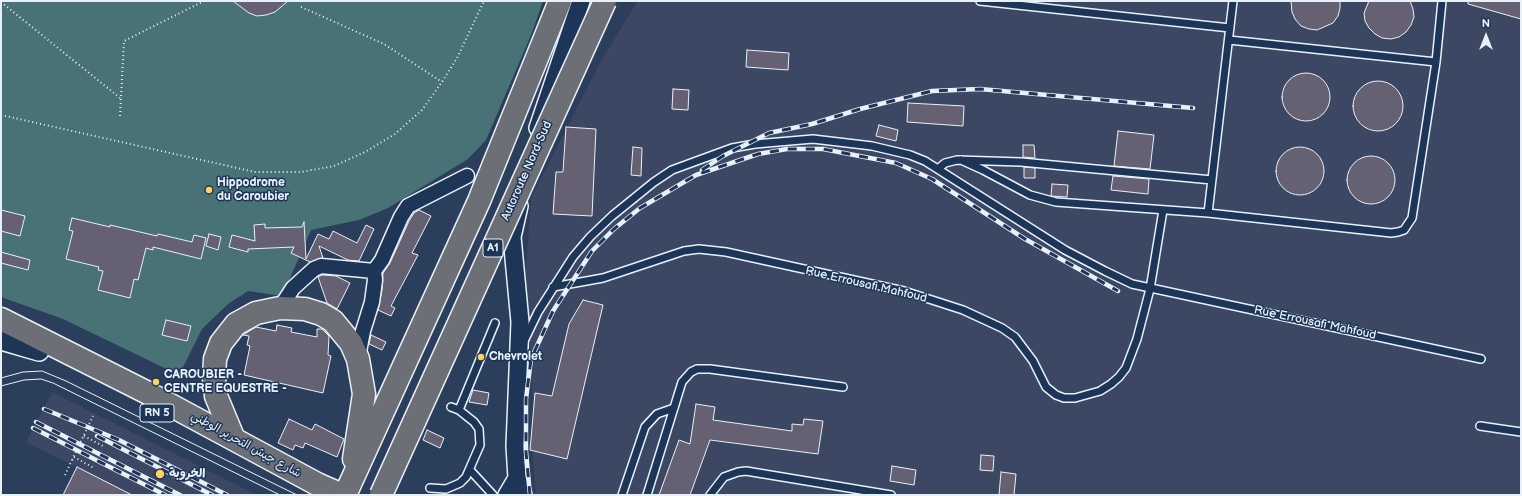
<!DOCTYPE html>
<meta charset="utf-8">
<style>
body{margin:0}
#map{position:relative;width:1522px;height:496px;overflow:hidden;background:#2b3e5c;font-family:"Balsamiq Sans",sans-serif}
canvas{display:block}
.frame{position:absolute;inset:0;border:2px solid #e8f1f8;pointer-events:none}
.north{position:absolute;left:1466px;top:16px;width:40px;height:40px;-webkit-text-stroke:3px #1d3557;paint-order:stroke;rotate:0deg;font-size:11px;font-weight:700;line-height:16px;text-align:center;color:#e8f1f8}
.north::after{content:'';display:block;margin:auto;width:14px;height:18px;background:#e8f1f8;clip-path:polygon(50% 0,100% 100%,50% 72%,0 100%)}
</style>
<div id="map">
<canvas width="1522" height="496"></canvas>
<div class="frame"></div>
<div class="north">N</div>
</div>
<script>
const g = document.querySelector('canvas').getContext('2d');
g.lineJoin = 'round';
function fillPath(path, color) { g.fillStyle = color; g.fill(path, 'evenodd'); }
const poly = rows => new Path2D(rows.map(r => 'M' + r).join(''));
function strokePath(path, color, width, dash) { g.strokeStyle = color; g.lineWidth = width; g.lineCap = dash ? 'butt' : 'round'; g.setLineDash(dash || []); g.stroke(path); }
function label(font, color, halo, rows, align = 'center') {
  g.font = font + ' "Balsamiq Sans","Playpen Sans Arabic",sans-serif'; g.lineWidth = 3; g.setLineDash([]); g.textBaseline = 'middle'; g.strokeStyle = halo; g.fillStyle = color; for (const [text, x, y, turn = 0] of rows) {
    g.save(); g.translate(x, y); g.rotate((+turn || 0) * Math.PI / 180); g.textAlign = isNaN(turn) ? turn : align; if (halo) g.strokeText(text, 0, 0); g.fillText(text, 0, 0); g.restore();
  }
}
const built = poly([
 [638,1,1521,1,1521,495,536,495,533,457,533,402,526,271,531,198,602,59],
 [52,392,257,495,132,495,26,442]
]);
const green = poly([
 [1,1,543,1,531,35,486,140,468,159,388,208,359,220,311,230,282,296,248,291,228,304,202,329,179,375,63,319,1,297]
]);
const building = poly([
 [233,1,288,1,275,12,266,15,257,16,249,13,233,1],
 [1291,1,1340,1,1340,8,1338,16,1333,23,1317,30,1309,29,1301,26,1295,19,1292,12,1291,1],
 [1369,1,1410,1,1413,9,1414,17,1411,25,1406,32,1399,37,1391,39,1382,38,1375,34,1369,28,1365,21,1364,13,1369,1],
 [1468,1,1521,1,1521,19,1468,4,1468,1],
 [747,50,789,53,788,70,746,67,747,50],
 '1282 97a24 24 0 1 1 48 0a24 24 0 1 1-48 0Z',
 '1353 106a25 25 0 1 1 50 0a25 25 0 1 1-50 0Z',
 [673,89,689,90,688,110,672,109,673,89],
 [908,103,964,106,963,126,907,122,908,103],
 [879,125,898,130,896,141,876,136,879,125],
 [566,127,596,129,592,216,553,214,556,172,563,172,566,127],
 [1118,131,1154,135,1150,169,1114,166,1118,131],
 [1023,145,1034,145,1035,158,1023,157,1023,145],
 [633,147,642,148,641,176,631,175,633,147],
 '1276 171a24 24 0 1 1 48 0a24 24 0 1 1-48 0Z',
 '1347 180a24 24 0 1 1 48 0a24 24 0 1 1-48 0Z',
 [1024,167,1035,168,1035,178,1024,178,1024,167],
 [1113,176,1149,179,1148,194,1111,190,1113,176],
 [1052,184,1068,185,1067,197,1051,196,1052,184],
 [1,210,25,216,20,236,1,231,1,210],
 [419,210,431,216,412,253,418,255,391,306,395,308,391,316,378,310,382,290,383,273,390,263,409,221,414,213,419,210],
 [72,218,110,227,110,225,157,236,158,234,192,242,194,235,206,238,201,259,153,247,153,250,146,248,138,280,134,279,130,298,98,290,103,271,98,270,99,267,66,259,73,231,69,230,72,218],
 [304,222,306,259,318,234,329,239,333,231,357,243,366,225,374,229,359,261,348,260,319,246,323,258,310,262,291,253,294,247,248,249,248,252,229,247,232,235,255,241,254,225,265,224,265,228,302,227,304,222],
 [209,234,221,237,218,250,206,246,209,234],
 [1,252,30,260,28,270,1,263,1,252],
 [322,275,336,276,350,283,337,309,327,303,318,277,322,275],
 [583,300,603,305,567,459,530,450,535,393,552,396,569,324,583,300],
 [166,320,191,326,187,341,162,335,166,320],
 [277,325,292,328,291,332,317,337,317,329,322,329,329,336,328,355,331,356,323,393,244,375,250,346,247,345,249,336,243,335,256,327,276,331,277,325],
 [371,335,386,342,382,350,369,344,371,335],
 [473,390,489,393,487,405,469,402,473,390],
 [696,404,715,407,713,420,792,431,792,424,803,425,804,419,823,421,818,454,710,440,690,495,659,495,679,440,690,444,696,404],
 [289,419,312,430,315,424,344,439,337,457,305,443,303,448,295,445,293,450,278,443,289,419],
 [427,430,444,438,440,448,423,440,427,430],
 [981,455,994,456,993,471,980,470,981,455],
 [892,466,916,470,914,485,890,481,892,466],
 [77,467,132,495,63,495,77,467],
 [1001,472,1016,474,1014,495,999,495,1001,472]
]);
const path = poly([
 [1,2,120,98],
 [301,7,384,44,442,82],
 [1,115,255,172,301,172,334,166,365,152,395,134,422,110,442,82,457,58,484,1],
 [120,116,124,41,204,1],
 [84,436,105,447],
 [74,457,94,468],
 [65,475,72,460]
]);
const service = poly([
 [980,1,1230,28],
 [1229,40,1436,62],
 [961,160,983,170,1030,195,1056,202,1208,213,1391,233,1398,232,1404,230,1412,218,1436,62,1442,1],
 [939,168,945,163,957,160,1021,162,1212,180],
 [1208,213,1233,1],
 [553,287,603,278,684,251,699,249,726,252,904,291,963,310,1002,328,1015,337,1033,361,1046,387,1056,395,1064,398,1075,398,1100,391,1111,384,1119,377,1126,368,1137,339,1150,289,1163,210],
 [524,341,538,312,573,257,590,237,612,216,654,182,672,170,732,148,755,144,813,139,872,146,910,155,925,161,1065,250,1105,271,1132,284,1481,359],
 [459,410,495,323],
 [1480,426,1521,432],
 [470,470,493,495],
 [430,488,446,489,460,483,466,477,480,445,479,429,474,422,459,410,451,407],
 [622,495,645,427,657,414,674,408],
 [647,495,682,382,691,372,697,369,710,369,843,387],
 [710,495,724,477,738,472,746,471,891,495]
]);
const minor = poly([
 [280,308,293,288,314,269,321,266,374,271],
 [358,357,363,331,372,302,375,280,374,271,382,260,401,217,408,206,467,176]
]);
const tertiary = poly([
 [538,128,581,1],
 [519,206,512,237,520,322,515,446,517,478,523,495],
 [507,495,517,478]
]);
const secondary = poly([
 [1,340,39,351]
]);
const trunk = poly([
 [1,319,148,393,317,484,342,495]
]);
const motorway = poly([
 [233,437,216,396,214,379,215,359,221,343,236,324,256,313,280,308,305,309,321,314,333,321,351,343,358,359,364,394,354,459],
 [345,495,479,201,560,1]
]);
const tram = poly([
 [1,378,23,372,42,371,66,381,297,495],
 [1,386,24,380,41,379,53,383,280,495]
]);
const rail = poly([
 [702,170,723,156,769,133,812,124,860,109,932,91,980,89,1193,108],
 [44,409,119,440,227,495],
 [36,422,180,495],
 [33,428,165,495],
 [97,436,212,495],
 [530,495,526,452,526,399,531,359,553,311,592,251,614,229,640,208,696,175,758,154,787,149,823,149,896,163,932,179,1025,239,1118,291]
]);
const pathBridge = poly([
 [72,460,93,416]
]);
const motorwayBridge = poly([
 [381,495,605,1]
]);
const markers = [
 [209,190,4,"#ffd166"],
 [481,357,4,"#ffd166"],
 [156,382,4,"#ffd166"],
 [160,474,5,"#ffd166"]
];
const shields = [
 [493,248,20],
 [157,413,34]
];
const shieldNames = [
 ["A1",493,248],
 ["RN 5",157,413]
];
const streetNames = [
 ["Autoroute Nord-Sud",527,171,-66],
 ["Rue Errousafi Mahfoud",866,285,13],
 ["Rue Errousafi Mahfoud",1315,323,12],
 ["شارع جيش التحرير الوطني",246,445,29]
];
const poiNames = [
 ["Hippodrome",217,183],
 ["du Caroubier",217,197],
 ["Chevrolet",489,357],
 ["CAROUBIER -",164,375],
 ["CENTRE EQUESTRE -",164,389],
 ["الخروبة",169,474]
];
fillPath(built, '#3c4863');
fillPath(green, '#497277');
fillPath(building, '#656172');
strokePath(building, '#e8f1f8', 1);
strokePath(service, '#e8f1f8', 10);
strokePath(minor, '#e8f1f8', 17);
strokePath(tertiary, '#e8f1f8', 20);
strokePath(secondary, '#e8f1f8', 22);
strokePath(trunk, '#e8f1f8', 25);
strokePath(motorway, '#e8f1f8', 25);
strokePath(path, '#e8f1f8', 2, [1, 3]);
strokePath(service, '#1d3557', 7);
strokePath(minor, '#1d3557', 14);
strokePath(tertiary, '#1d3557', 17);
strokePath(secondary, '#1d3557', 19);
strokePath(trunk, '#6c6f75', 22);
strokePath(motorway, '#6c6f75', 22);
strokePath(tram, '#e8f1f8', 1);
strokePath(rail, '#e8f1f8', 4.5);
strokePath(rail, '#1d3557', 3, [9]);
strokePath(motorwayBridge, '#e8f1f8', 25, []);
strokePath(pathBridge, '#e8f1f8', 2, [1, 3]);
strokePath(motorwayBridge, '#6c6f75', 22);
for (const [x, y, r, color] of markers) { const dot = new Path2D(); dot.arc(x, y, r, 0, 2 * Math.PI); g.fillStyle = color; g.fill(dot); strokePath(dot, '#1d3557', 1.5); }
for (const [x, y, w] of shields) { const box = new Path2D(); box.roundRect(x - w / 2, y - 9, w, 18, 3); g.fillStyle = '#1d3557'; g.fill(box); strokePath(box, '#e8f1f8', 1); }
label('bold 11px', '#e8f1f8', null, shieldNames);
label('12px', '#e8f1f8', '#1d3557', streetNames);
label('bold 12px', '#e8f1f8', '#1d3557', poiNames, 'left');
</script>
